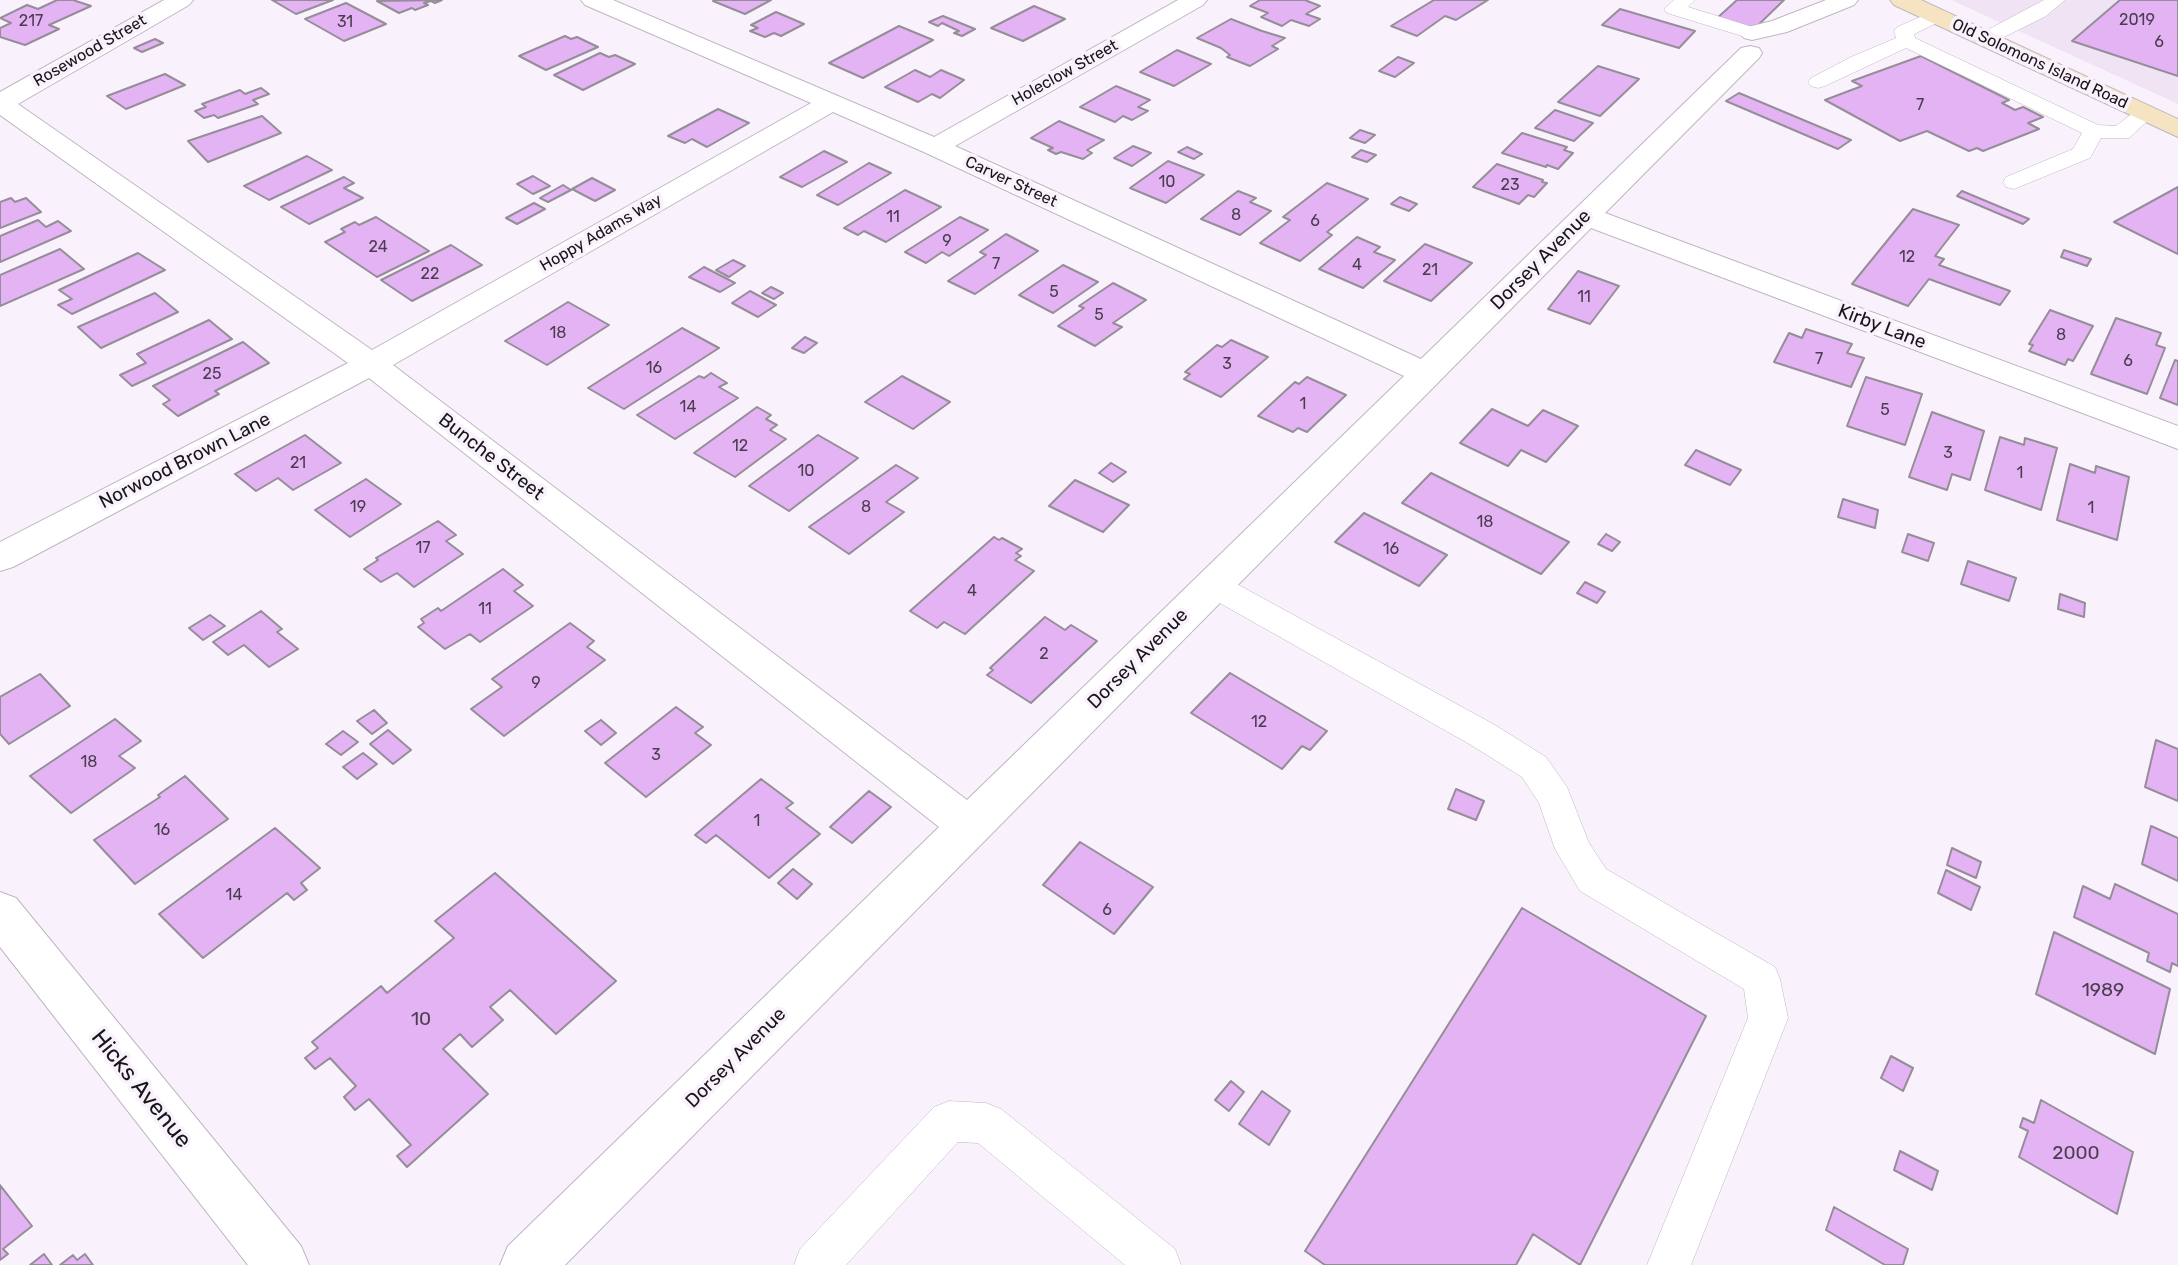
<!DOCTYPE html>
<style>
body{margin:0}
canvas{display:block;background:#f9f2fc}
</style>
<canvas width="2178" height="1265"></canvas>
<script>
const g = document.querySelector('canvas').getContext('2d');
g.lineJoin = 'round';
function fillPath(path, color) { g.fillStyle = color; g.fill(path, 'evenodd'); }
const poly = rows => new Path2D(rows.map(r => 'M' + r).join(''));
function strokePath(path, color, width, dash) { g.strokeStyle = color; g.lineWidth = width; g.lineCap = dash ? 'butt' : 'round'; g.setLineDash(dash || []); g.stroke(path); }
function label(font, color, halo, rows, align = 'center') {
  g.font = font + ' Rubik,sans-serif'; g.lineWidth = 7; g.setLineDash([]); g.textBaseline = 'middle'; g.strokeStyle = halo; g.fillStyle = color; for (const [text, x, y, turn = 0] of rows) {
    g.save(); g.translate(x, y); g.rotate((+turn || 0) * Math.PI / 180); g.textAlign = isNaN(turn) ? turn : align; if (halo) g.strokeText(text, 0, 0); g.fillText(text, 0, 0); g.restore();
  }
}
const built = poly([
 [1951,0,2178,0,2178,104]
]);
const building = poly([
 [57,0,73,0,91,6,49,25,59,29,25,45,0,37,0,28,11,23,0,18,27,5,38,9,57,0],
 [272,0,333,0,296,14,272,0],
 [442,0,435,3,431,1,424,3,428,5,415,10,412,8,399,13,377,1,442,0],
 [716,0,771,0,745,14,713,1,716,0],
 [1260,0,1305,0,1320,6,1306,14,1320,19,1309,26,1291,20,1282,26,1261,17,1268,13,1250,6,1260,0],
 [1434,0,1488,0,1456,20,1445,16,1417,36,1391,26,1434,0],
 [1737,0,1784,0,1752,31,1715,20,1737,0],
 [2120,0,2178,0,2178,76,2072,41,2120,0],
 [346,3,386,24,344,41,305,19,346,3],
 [1034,6,1065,19,1023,41,991,28,1034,6],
 [1620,9,1695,31,1679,48,1602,25,1620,9],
 [776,12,804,24,781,36,774,33,765,37,750,31,758,28,751,25,776,12],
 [943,16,975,29,962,36,954,33,959,31,942,23,938,26,929,22,943,16],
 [1231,19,1262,31,1285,38,1272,46,1278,49,1250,66,1227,57,1230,55,1221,48,1197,38,1231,19],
 [899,26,933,40,863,78,829,63,899,26],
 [565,36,571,39,577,37,598,47,546,70,519,56,565,36],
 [155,39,163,43,142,52,134,48,155,39],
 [1177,50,1211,64,1174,86,1140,72,1177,50],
 [600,53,609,57,615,55,635,64,583,90,554,75,600,53],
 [1921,56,2009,100,2002,103,2015,110,2023,107,2043,117,2028,123,2039,129,1983,151,1977,148,1969,151,1927,131,1900,141,1825,100,1862,86,1852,81,1921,56],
 [1398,57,1414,63,1395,77,1379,71,1398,57],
 [1598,66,1639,79,1600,116,1558,102,1598,66],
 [915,70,930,77,941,70,964,80,940,98,932,94,918,102,885,87,915,70],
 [165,74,185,85,126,109,107,96,165,74],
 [1116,86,1150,100,1138,107,1148,111,1132,120,1123,116,1115,122,1080,107,1116,86],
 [261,88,269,94,253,100,258,104,218,118,214,115,204,118,195,111,206,107,202,104,240,90,245,94,261,88],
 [1739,93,1851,140,1838,149,1726,101,1739,93],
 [718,109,749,123,707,147,692,139,685,143,668,136,718,109],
 [1555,110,1593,123,1574,141,1535,128,1555,110],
 [262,116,281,133,208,162,188,141,262,116],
 [1059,121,1101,139,1104,140,1087,150,1092,153,1083,159,1061,152,1056,154,1048,150,1053,148,1031,138,1059,121],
 [1360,130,1375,135,1365,143,1350,138,1360,130],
 [1522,133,1567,147,1564,150,1573,153,1558,169,1547,165,1546,167,1502,153,1522,133],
 [1133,146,1151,153,1132,166,1114,158,1133,146],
 [1187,147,1202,154,1194,159,1178,152,1187,147],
 [1361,150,1376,155,1367,162,1352,157,1361,150],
 [824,151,847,162,802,187,780,177,824,151],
 [307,156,332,170,269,200,244,186,307,156],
 [1168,161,1204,175,1166,203,1130,188,1168,161],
 [869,163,891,173,838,205,817,195,869,163],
 [1497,164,1543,180,1542,182,1547,183,1534,197,1528,195,1519,204,1473,187,1497,164],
 [533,176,550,186,533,194,517,184,533,176],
 [344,177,354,183,344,188,363,198,309,224,281,207,344,177],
 [592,178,615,190,595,201,572,189,592,178],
 [1327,183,1368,199,1327,232,1332,235,1300,261,1260,243,1290,220,1283,217,1327,183],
 [563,185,571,190,548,202,540,198,563,185],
 [2178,187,2178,254,2114,222,2178,187],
 [905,190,941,207,886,242,864,231,858,235,844,228,905,190],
 [1238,191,1256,198,1250,202,1271,211,1240,235,1201,219,1238,191],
 [1962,191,2029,219,2023,224,1957,196,1962,191],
 [1400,197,1417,204,1409,211,1391,204,1400,197],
 [11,198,15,202,26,198,41,212,0,228,0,202,11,198],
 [534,203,545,209,517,224,506,218,534,203],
 [1913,209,1959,225,1935,256,1944,259,1939,265,2010,291,2000,305,1929,279,1908,306,1852,284,1913,209],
 [376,217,429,251,377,277,325,242,345,232,341,229,355,222,359,225,376,217],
 [960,217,988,230,949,256,942,252,926,263,905,252,960,217],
 [38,220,46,227,58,221,71,231,0,262,0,236,38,220],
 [1006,234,1038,251,975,294,948,281,986,255,980,252,1006,234],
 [1357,237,1380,247,1374,252,1395,260,1363,288,1319,269,1357,237],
 [1425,244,1472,263,1431,301,1384,281,1425,244],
 [451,245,482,265,412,301,381,280,451,245],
 [60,249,84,269,0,306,0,275,60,249],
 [2064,250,2091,259,2087,266,2061,257,2064,250],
 [138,253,165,270,72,314,58,305,72,299,59,290,138,253],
 [733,260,745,266,729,277,716,270,733,260],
 [1063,265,1098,282,1053,313,1019,295,1063,265],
 [704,267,735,283,720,292,689,277,704,267],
 [1578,271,1619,286,1590,324,1548,309,1578,271],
 [1113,283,1146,300,1113,323,1122,327,1095,346,1058,326,1084,308,1079,306,1113,283],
 [771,287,783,293,774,299,762,293,771,287],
 [750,291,776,305,758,317,732,303,750,291],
 [155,293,178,312,101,348,78,327,155,293],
 [568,302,609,325,547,365,505,341,568,302],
 [2050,310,2093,326,2073,361,2068,359,2065,365,2029,351,2033,345,2029,344,2050,310],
 [2116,318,2161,333,2156,345,2165,348,2147,394,2091,374,2116,318],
 [209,320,232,339,132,386,120,375,146,363,137,354,209,320],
 [682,328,719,348,624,409,588,388,682,328],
 [1806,329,1852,344,1847,353,1864,358,1851,387,1774,362,1789,333,1802,338,1806,329],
 [805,337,817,343,804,353,792,348,805,337],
 [1231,340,1268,357,1221,397,1184,379,1190,374,1185,372,1217,345,1222,347,1231,340],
 [243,342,269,363,215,391,219,394,178,416,163,404,170,400,153,386,243,342],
 [2175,360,2178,361,2178,405,2160,398,2175,360],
 [711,373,727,383,719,387,738,398,675,439,637,415,699,376,704,378,711,373],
 [902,376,950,402,913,429,865,402,902,376],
 [1307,377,1346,395,1307,432,1298,428,1293,432,1258,416,1295,382,1299,384,1307,377],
 [1866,377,1922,394,1905,445,1847,426,1866,377],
 [757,407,771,415,766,419,777,425,770,430,786,439,735,477,694,453,757,407],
 [1492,409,1528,426,1543,410,1578,426,1546,462,1521,450,1508,466,1460,443,1492,409],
 [1932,412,1984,431,1970,480,1952,474,1947,490,1909,477,1932,412],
 [305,435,341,463,293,490,278,478,256,491,235,474,305,435],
 [818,435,858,458,789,511,749,486,818,435],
 [2000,437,2024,445,2025,438,2057,448,2041,510,1985,490,2000,437],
 [1696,450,1741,470,1730,485,1685,465,1696,450],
 [1111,463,1126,472,1113,482,1099,473,1111,463],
 [2070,464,2095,473,2096,466,2129,477,2117,540,2057,520,2070,464],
 [896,465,918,478,886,502,904,512,849,554,809,527,896,465],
 [1431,473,1569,542,1541,574,1402,503,1431,473],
 [366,479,401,504,350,537,315,510,366,479],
 [1075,480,1129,505,1103,532,1049,506,1075,480],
 [1843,499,1878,510,1875,528,1838,517,1843,499],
 [1364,513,1447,555,1419,586,1335,542,1364,513],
 [438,521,456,535,446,541,463,554,414,587,397,573,381,582,364,569,378,560,376,558,438,521],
 [1606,534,1620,542,1612,551,1598,544,1606,534],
 [1908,534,1934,543,1928,561,1902,552,1908,534],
 [994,537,999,540,1002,538,1022,549,1016,553,1021,556,1015,560,1034,571,965,634,944,622,937,628,910,611,994,537],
 [1968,561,2016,578,2009,601,1961,584,1968,561],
 [503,569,523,585,514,591,533,606,480,642,470,634,445,649,418,627,424,623,421,619,438,608,441,611,503,569],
 [1585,582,1605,592,1597,603,1577,593,1585,582],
 [2060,594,2085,603,2084,617,2058,609,2060,594],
 [261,611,282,629,277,632,298,649,269,667,244,645,228,655,213,642,261,611],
 [210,615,225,626,203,640,189,628,210,615],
 [1045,617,1065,630,1071,625,1097,641,1031,703,987,675,993,670,990,668,1045,617],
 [570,623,594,641,587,647,605,660,504,736,471,709,502,687,492,679,570,623],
 [1230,673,1327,731,1310,750,1302,746,1282,769,1191,713,1230,673],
 [40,674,70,706,9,744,0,734,0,697,40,674],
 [676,707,703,727,695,733,711,745,646,797,605,763,676,707],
 [374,710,387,723,372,734,357,721,374,710],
 [115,719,141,741,119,756,135,768,71,813,30,776,115,719],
 [601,720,616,733,601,745,585,731,601,720],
 [388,730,411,750,393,764,370,744,388,730],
 [343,731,358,742,341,755,326,744,343,731],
 [2156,740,2178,749,2178,801,2145,787,2156,740],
 [363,753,377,764,357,779,343,767,363,753],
 [185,776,228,819,135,884,94,840,160,797,158,795,185,776],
 [761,779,793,803,786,808,820,834,769,878,716,835,706,843,695,835,761,779],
 [1456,789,1484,801,1476,820,1448,809,1456,789],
 [869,791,891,807,852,843,830,827,869,791],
 [2151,826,2178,838,2178,881,2142,864,2151,826],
 [275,828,320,868,301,883,307,890,294,900,287,893,203,958,159,914,275,828],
 [1080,842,1153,887,1114,934,1043,885,1080,842],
 [1952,848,1981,862,1976,878,1947,865,1952,848],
 [793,869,812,884,797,899,778,883,793,869],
 [1946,870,1980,887,1971,910,1938,893,1946,870],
 [495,873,616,981,556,1034,510,990,490,1007,503,1020,472,1047,460,1034,443,1049,488,1094,407,1167,397,1156,411,1145,369,1099,355,1110,344,1097,356,1086,330,1058,315,1069,305,1058,318,1048,312,1042,381,986,387,993,454,938,435,921,495,873],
 [2115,884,2178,914,2178,966,2172,963,2170,972,2147,961,2149,953,2074,917,2083,886,2110,899,2115,884],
 [1522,908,1706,1016,1580,1265,1533,1234,1516,1265,1325,1265,1305,1251,1522,908],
 [2054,932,2170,989,2155,1054,2036,994,2054,932],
 [1891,1056,1913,1068,1903,1091,1881,1078,1891,1056],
 [1231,1081,1244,1092,1229,1111,1215,1100,1231,1081],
 [1262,1091,1290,1111,1269,1145,1239,1124,1262,1091],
 [2041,1100,2133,1152,2117,1214,2019,1157,2028,1131,2020,1127,2023,1118,2034,1123,2041,1100],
 [1900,1151,1938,1171,1932,1190,1894,1170,1900,1151],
 [0,1185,32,1226,3,1249,8,1254,0,1260,0,1185],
 [1834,1207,1908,1249,1903,1265,1885,1265,1826,1230,1834,1207],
 [44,1254,52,1265,30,1265,44,1254],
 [85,1254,93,1265,60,1265,73,1255,77,1260,85,1254]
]);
const lane = poly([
 [1674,0,1695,0,1688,7,1759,29,1762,33,1752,39,1667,13,1664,9,1674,0],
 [2044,0,2065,0,2046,16,1992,43,1985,45,1978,43,1975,39,1978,35,2044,0],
 [1936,10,1946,16,1943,20,1914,34,1915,38,2098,125,2116,126,2138,109,2145,107,2152,109,2156,113,2129,138,2101,138,2090,158,2014,189,2006,187,2003,182,2006,177,2073,149,2082,133,1906,48,1825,86,1818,88,1811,86,1808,82,1811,78,1851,57,1896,38,1894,31,1897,27,1936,10],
 [1213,574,1224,577,1495,725,1546,757,1567,787,1589,843,1606,869,1775,967,1780,979,1788,1018,1691,1265,1647,1265,1748,1018,1744,989,1580,891,1555,849,1539,803,1522,777,1471,745,1202,593,1198,585,1202,577,1213,574],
 [949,1101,986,1103,1001,1109,1175,1249,1181,1265,1125,1265,978,1143,958,1142,846,1265,794,1265,800,1249,934,1107,949,1101]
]);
const street = poly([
 [164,0,193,0,189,5,18,104,372,350,811,103,585,5,581,0,613,0,934,137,1178,0,1207,0,1203,5,955,146,1421,359,1741,48,1750,46,1759,48,1762,53,1759,58,1605,213,2178,426,2178,449,1591,228,565,1265,500,1265,508,1246,939,827,369,378,13,567,0,571,0,542,348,363,0,115,0,92,164,0],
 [833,112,926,153,1404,376,967,800,393,365,833,112],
 [1826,0,1858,0,1854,5,1787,32,1752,40,1744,38,1740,33,1744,28,1772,21,1826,0],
 [0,892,16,898,301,1246,309,1265,248,1265,0,947,0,892]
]);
const secondary = poly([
 [1890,0,1921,0,2178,119,2178,137,1894,5,1890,0]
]);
const numberNames = [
 ["2019",2137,20],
 ["217",31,21],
 ["31",345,22],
 ["6",2159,42],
 ["7",1920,105],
 ["10",1167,182],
 ["23",1510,185],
 ["8",1236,215],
 ["11",893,217],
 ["6",1315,221],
 ["9",947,241],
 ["24",378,247],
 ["12",1907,257],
 ["7",996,264],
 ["4",1357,265],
 ["21",1430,270],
 ["22",430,274],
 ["5",1054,292],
 ["11",1584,297],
 ["5",1099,315],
 ["18",558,333],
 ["8",2061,335],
 ["7",1819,359],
 ["6",2128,361],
 ["3",1227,364],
 ["16",654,368],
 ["25",212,374],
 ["1",1303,404],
 ["14",688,407],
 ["5",1885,410],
 ["12",740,446],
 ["3",1948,453],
 ["21",298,463],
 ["10",806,471],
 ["1",2020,473],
 ["19",358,507],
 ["8",866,507],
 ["1",2091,508],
 ["18",1485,522],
 ["17",423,548],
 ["16",1391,549],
 ["4",972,591],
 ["11",485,609],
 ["2",1044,654],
 ["9",536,683],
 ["12",1259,722],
 ["3",656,755],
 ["18",89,762],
 ["1",757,821],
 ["16",162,830],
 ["14",234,895],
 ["6",1107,910]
];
const farStreetnames = [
 ["Rosewood Street",90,51,-30],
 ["Old Solomons Island Road",2040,64,25],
 ["Holeclow Street",1065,73,-29],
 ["Carver Street",1011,182,25],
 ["Hoppy Adams Way",601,233,-30]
];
const streetNames = [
 ["Dorsey Avenue",1541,260,-45],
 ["Kirby Lane",1882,327,21],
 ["Bunche Street",491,457,38],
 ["Norwood Brown Lane",185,461,-27],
 ["Dorsey Avenue",1138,659,-45],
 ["Dorsey Avenue",736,1058,-45]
];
const nearNumbernames = [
 ["1989",2103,991],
 ["10",421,1020],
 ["2000",2076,1154]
];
const nearStreetnames = [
 ["Hicks Avenue",141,1089,51]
];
fillPath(built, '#f0e4f4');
fillPath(building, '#e4b3f4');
strokePath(building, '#958e98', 2);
strokePath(lane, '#beb7c1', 1);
strokePath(street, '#beb7c1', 2);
strokePath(secondary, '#beb7c1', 2);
fillPath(lane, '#fff');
fillPath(street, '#fff');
fillPath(secondary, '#f6e3c2');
label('16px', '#4b3d50', null, numberNames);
label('16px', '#181619', '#f9f2fc', farStreetnames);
label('19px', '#181619', '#f9f2fc', streetNames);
label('19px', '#4b3d50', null, nearNumbernames);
label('23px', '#181619', '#f9f2fc', nearStreetnames);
</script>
